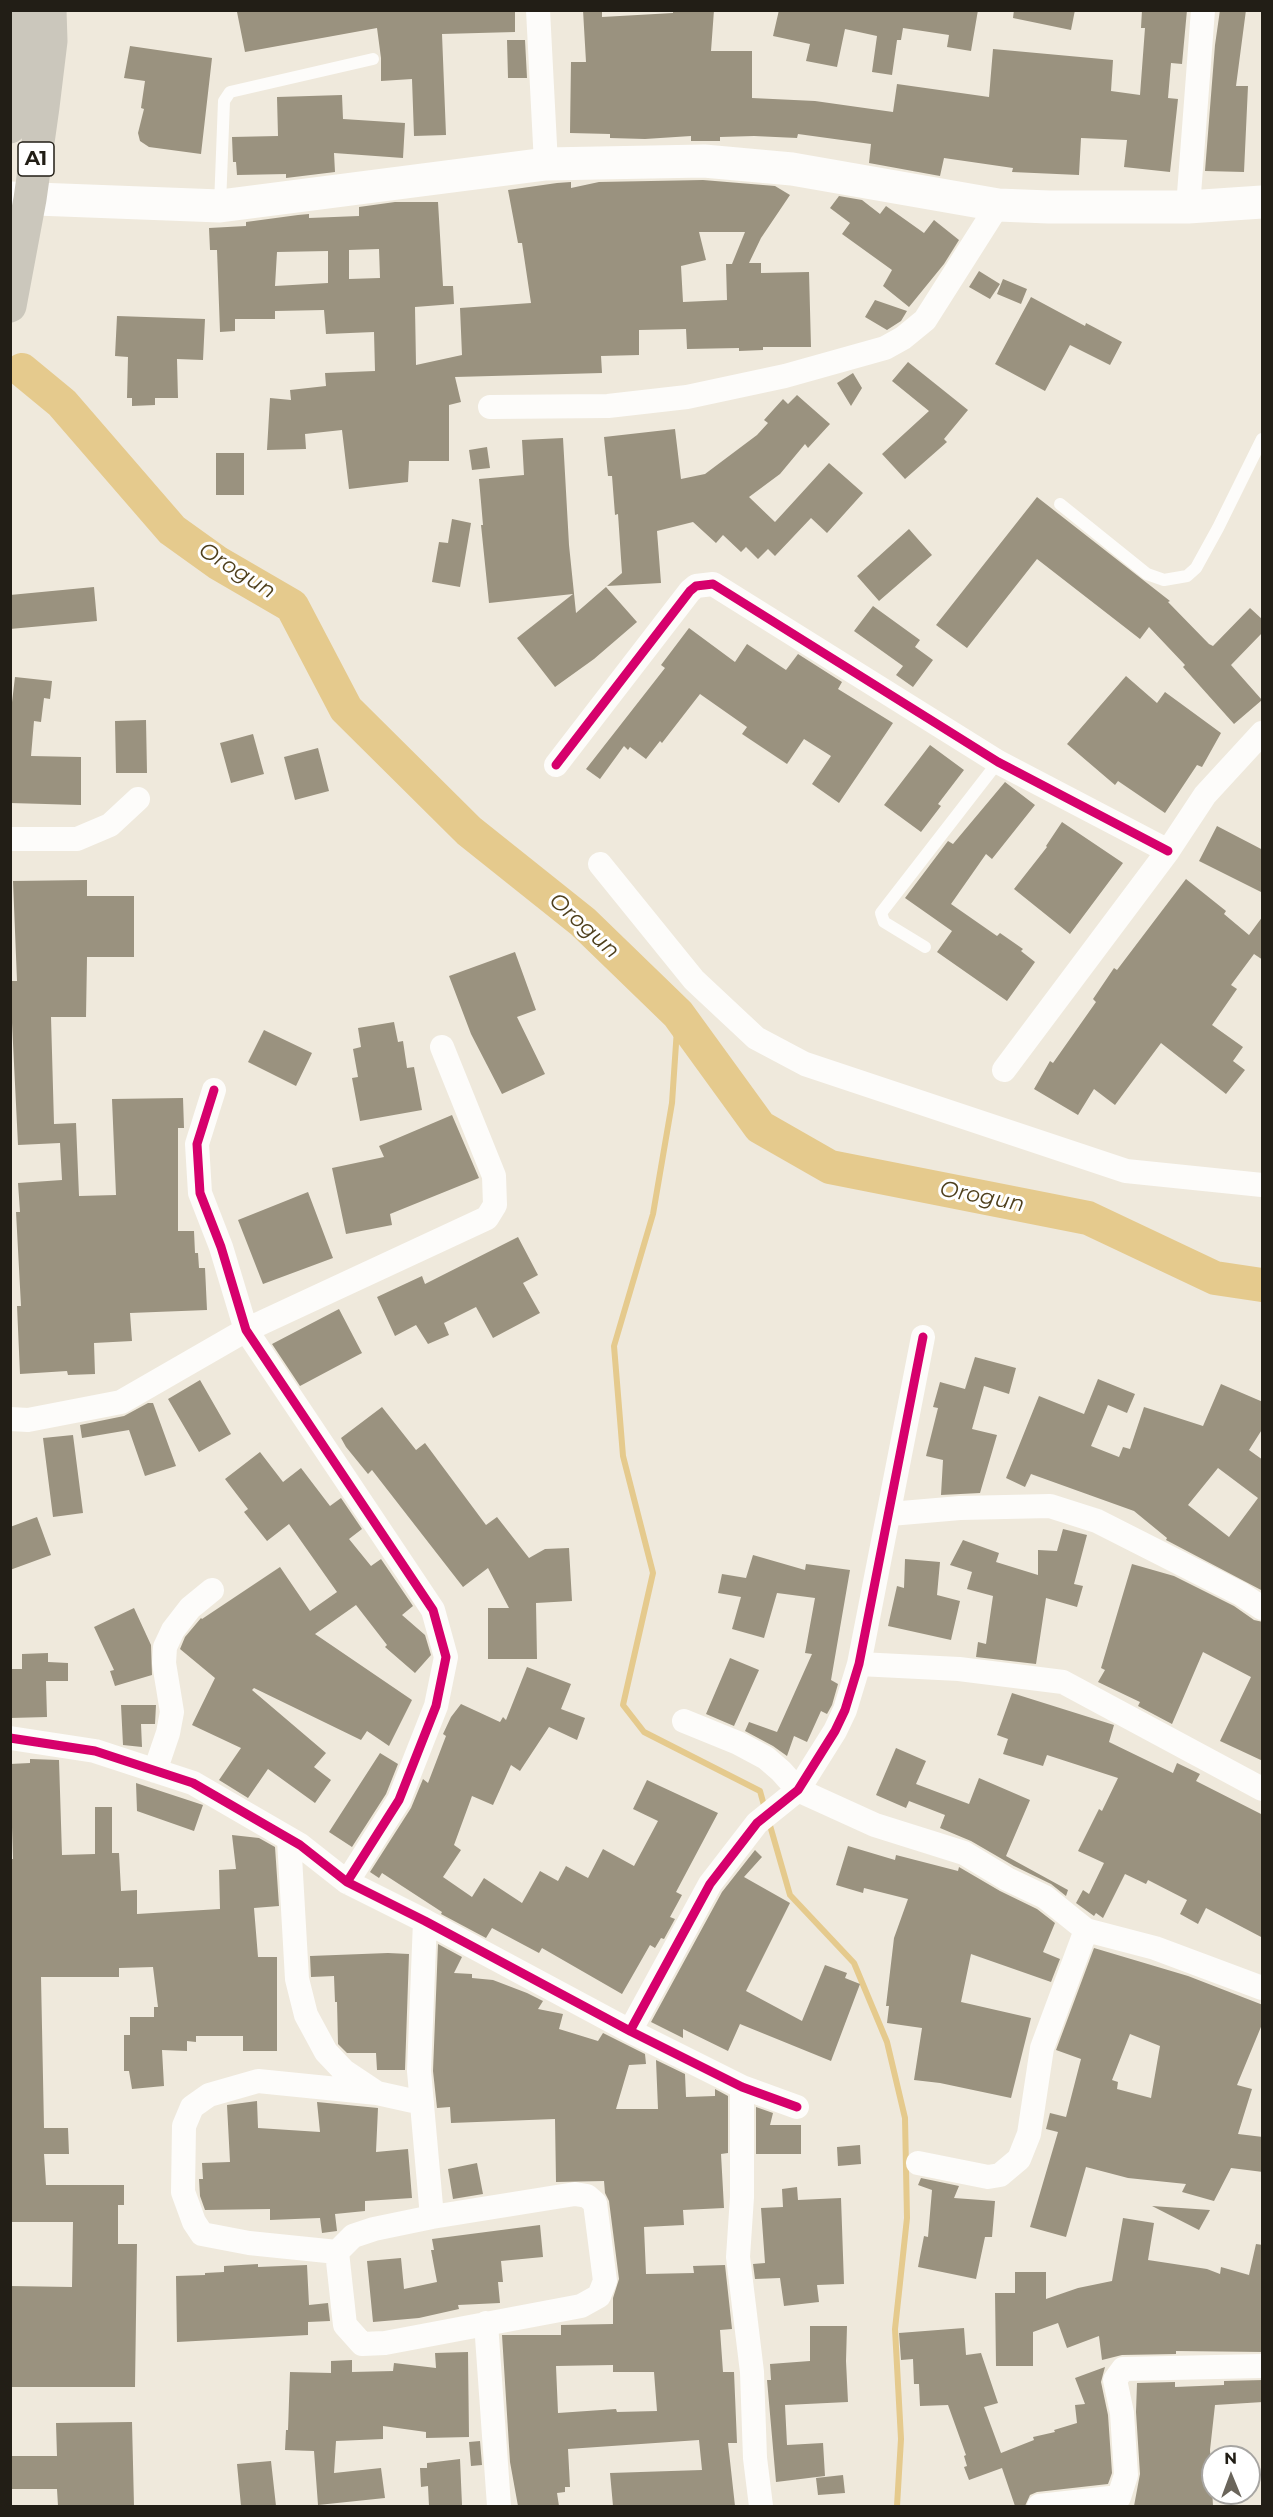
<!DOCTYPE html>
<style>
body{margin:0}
#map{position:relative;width:1273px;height:2517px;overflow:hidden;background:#efe9dc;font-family:Montserrat,sans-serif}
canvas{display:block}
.frame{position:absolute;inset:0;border:12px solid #221e16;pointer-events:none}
.north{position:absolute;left:1201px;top:2445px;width:60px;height:60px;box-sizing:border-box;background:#fff;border:2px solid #a7a5a2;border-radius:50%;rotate:359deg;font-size:16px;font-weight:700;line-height:24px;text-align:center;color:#221e16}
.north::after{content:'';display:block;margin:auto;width:21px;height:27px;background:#6a655b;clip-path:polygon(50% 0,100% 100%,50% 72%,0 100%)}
</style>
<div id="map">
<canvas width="1273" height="2517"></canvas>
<div class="frame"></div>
<div class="north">N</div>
</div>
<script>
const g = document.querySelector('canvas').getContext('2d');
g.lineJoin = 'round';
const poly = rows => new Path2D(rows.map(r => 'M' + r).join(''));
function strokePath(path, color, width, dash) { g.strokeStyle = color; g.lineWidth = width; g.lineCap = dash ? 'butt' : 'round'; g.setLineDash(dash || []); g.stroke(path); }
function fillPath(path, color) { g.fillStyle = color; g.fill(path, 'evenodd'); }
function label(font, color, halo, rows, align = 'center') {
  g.font = font + ' Montserrat,sans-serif'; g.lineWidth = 6; g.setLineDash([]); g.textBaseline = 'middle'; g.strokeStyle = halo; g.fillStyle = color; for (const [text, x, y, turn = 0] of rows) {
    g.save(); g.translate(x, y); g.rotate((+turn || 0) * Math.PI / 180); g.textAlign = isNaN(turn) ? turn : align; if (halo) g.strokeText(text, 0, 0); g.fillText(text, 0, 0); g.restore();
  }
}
const stream = poly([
 [678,1014,672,1103,653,1214,614,1346,623,1456,653,1573,623,1705,644,1732,760,1791,765,1809],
 [769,1822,790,1895,854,1963,887,2042,905,2118,907,2218,895,2329,901,2439,897,2506]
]);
const river = poly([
 [22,370,62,403,172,530,218,563,292,606,346,709,469,831,583,922,678,1014,760,1127,830,1167,1088,1218,1215,1278,1262,1285]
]);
const building = poly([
 [248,10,515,10,515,32,442,34,446,135,414,136,412,79,381,81,381,58,377,28,245,52,237,12],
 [583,10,602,10,602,17,673,13,673,10,714,10,711,51,752,51,752,98,815,101,893,112,897,84,989,97,993,49,1113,60,1111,91,1140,95,1145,28,1141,28,1142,10,1187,10,1182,64,1171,63,1168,98,1178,99,1170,172,1124,167,1127,140,1081,138,1079,175,1012,172,1013,168,944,158,940,176,869,163,871,144,798,134,797,138,754,136,720,137,720,141,691,141,691,136,645,139,610,138,610,134,570,133,571,62,586,62],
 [779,10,978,10,971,51,947,47,949,35,903,28,901,40,897,40,892,75,872,72,877,36,845,29,837,67,806,61,810,44,773,36],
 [1014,10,1075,10,1071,30,1013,18],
 [1220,10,1246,10,1236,86,1248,86,1244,172,1205,171,1215,45],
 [507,40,525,40,527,78,508,78],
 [130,46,212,58,201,154,149,147,140,141,138,133,144,109,141,108,145,81,124,78],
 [342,95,343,119,405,123,403,158,334,153,335,172,286,178,286,174,237,175,236,162,233,162,232,137,278,136,277,97],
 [703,180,775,186,790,195,761,238,749,263,761,263,761,273,809,272,811,347,763,347,763,350,739,351,739,348,687,349,686,329,639,330,639,355,601,356,602,373,455,377,461,402,449,405,449,461,409,461,408,482,349,489,342,430,305,434,306,449,267,450,270,398,291,400,290,390,326,386,325,373,375,371,374,332,326,334,324,310,275,311,275,319,235,319,235,331,220,332,217,250,210,250,209,228,246,226,246,222,298,215,309,214,309,218,359,216,359,207,395,202,438,202,443,286,453,286,454,304,415,307,416,365,462,355,460,308,531,303,522,243,518,243,508,190,557,183,571,182,571,188,599,182],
 [699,232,745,232,732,264,726,264,727,300,683,302,681,266,706,260],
 [379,249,380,278,349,279,349,250],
 [328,251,328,283,275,286,277,252],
 [839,196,862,200,880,214,886,206,924,233,934,220,959,240,944,264,909,307,883,286,892,270,842,234,850,223,830,208],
 [979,271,1000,284,990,299,969,287],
 [1003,279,1027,289,1021,304,997,294],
 [1031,297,1085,326,1086,323,1122,342,1110,365,1070,345,1045,391,995,364],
 [875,300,907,311,901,321,887,330,865,317],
 [117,316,205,319,203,360,177,359,178,398,155,398,155,405,132,406,132,398,127,398,128,357,115,356],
 [908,362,968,410,944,439,947,442,905,479,882,454,929,411,892,381],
 [853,373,862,388,851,406,837,383],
 [797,395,830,424,808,448,805,444,780,474,749,497,775,522,829,463,863,493,827,533,811,518,775,556,768,549,758,559,746,547,741,552,723,535,716,543,693,522,657,531,661,583,607,586,622,573,618,514,615,515,612,476,608,476,604,437,675,429,681,479,705,474,757,435,768,423,764,420,783,399,788,404],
 [563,438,569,545,576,613,606,587,637,622,594,659,555,687,517,638,573,594,489,603,481,525,483,525,479,479,524,475,522,440],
 [487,447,490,468,472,470,469,450],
 [216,453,244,453,244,495,216,495],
 [1037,497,1170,601,1168,602,1209,644,1213,646,1250,608,1263,620,1263,632,1231,665,1262,700,1234,724,1183,667,1185,665,1149,627,1140,639,1037,559,967,648,936,625],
 [452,519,471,523,460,587,432,582,439,542,448,543],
 [909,529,932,555,879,601,857,576],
 [94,587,97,621,10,629,10,595],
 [873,606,920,640,915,647,933,660,913,687,896,675,903,666,854,631],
 [689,628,735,662,747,644,786,670,798,654,842,682,838,689,893,723,839,803,812,784,831,756,804,739,787,764,742,734,747,727,700,694,662,743,660,741,646,759,630,747,628,750,624,746,600,779,586,769,665,668,661,665],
 [1126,676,1157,703,1165,692,1221,733,1202,767,1197,765,1165,813,1118,781,1115,785,1067,744],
 [15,677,52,681,50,699,44,698,41,722,34,721,31,756,81,757,81,805,10,803,10,719],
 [146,720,147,773,116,773,115,721],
 [253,734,264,774,231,783,220,743],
 [930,745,964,770,938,804,941,806,921,832,884,805],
 [318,748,329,791,295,800,284,757],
 [1005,782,1035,805,992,859,986,854,951,904,997,936,1000,933,1023,949,1021,951,1035,962,1007,1001,937,952,952,931,905,898,948,841,953,844],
 [1062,822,1123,863,1070,934,1014,889,1047,847,1046,846],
 [1217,826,1263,850,1263,893,1199,861],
 [1186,879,1226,911,1224,914,1249,935,1263,916,1263,960,1254,954,1231,985,1237,989,1212,1025,1243,1047,1233,1061,1245,1070,1226,1094,1161,1043,1115,1105,1094,1089,1078,1115,1034,1089,1050,1061,1053,1063,1096,1002,1093,999,1114,968,1117,970],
 [87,880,87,896,134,896,134,957,87,957,86,1017,51,1017,54,1124,76,1123,79,1196,116,1195,112,1099,183,1098,184,1128,178,1128,178,1231,194,1231,195,1253,198,1253,199,1268,205,1268,207,1310,130,1313,132,1341,94,1343,95,1374,68,1375,67,1371,20,1374,17,1306,21,1306,16,1212,20,1212,18,1183,62,1180,60,1143,18,1145,12,1023,10,1023,10,981,17,981,13,881],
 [515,952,536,1010,517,1017,545,1074,502,1094,471,1034,449,976],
 [394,1022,398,1042,403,1041,407,1068,414,1067,422,1110,360,1121,352,1078,358,1077,353,1049,361,1047,358,1028],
 [264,1030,312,1053,296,1086,248,1062],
 [452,1115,479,1178,390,1214,392,1225,346,1234,332,1168,384,1157,379,1146],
 [308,1192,333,1258,263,1284,238,1220],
 [518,1237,538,1275,523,1283,540,1313,493,1338,476,1307,444,1323,449,1335,428,1344,416,1325,395,1336,377,1297,422,1276,425,1284],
 [339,1309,362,1353,300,1386,272,1344],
 [975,1357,1016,1368,1009,1394,984,1386,972,1429,997,1435,980,1493,941,1495,943,1460,926,1456,938,1408,933,1407,940,1382,965,1389],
 [1098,1379,1135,1394,1127,1413,1108,1405,1091,1446,1119,1457,1123,1447,1130,1449,1144,1407,1203,1426,1221,1384,1263,1402,1263,1428,1249,1450,1263,1460,1263,1591,1166,1540,1167,1538,1134,1511,1031,1474,1025,1487,1006,1478,1039,1396,1084,1414],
 [1218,1468,1258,1498,1229,1537,1188,1505],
 [200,1380,231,1434,199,1452,168,1399],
 [148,1403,153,1403,176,1466,145,1476,129,1430,82,1438,80,1425,124,1416],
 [382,1407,416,1450,425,1443,486,1525,497,1517,529,1558,545,1549,569,1548,572,1601,536,1603,537,1659,488,1659,488,1608,509,1608,488,1568,463,1587,372,1470,368,1474,346,1447,341,1438],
 [73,1435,83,1513,53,1517,43,1438],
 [260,1452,283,1482,301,1468,330,1506,341,1498,362,1529,349,1539,371,1566,381,1559,413,1606,402,1615,425,1635,431,1655,415,1673,385,1647,387,1645,356,1605,315,1634,412,1700,389,1746,367,1731,361,1740,254,1688,252,1690,326,1753,314,1767,331,1780,315,1803,268,1769,248,1798,219,1780,241,1748,192,1725,215,1678,180,1649,185,1637,201,1618,202,1619,280,1567,310,1611,337,1592,289,1524,267,1541,244,1512,248,1509,225,1479],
 [37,1517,51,1555,10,1570,10,1527],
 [1063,1529,1087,1535,1074,1584,1083,1586,1077,1607,1046,1598,1036,1664,976,1657,978,1642,986,1644,993,1596,967,1589,972,1572,950,1565,963,1540,999,1553,996,1562,1038,1575,1038,1550,1057,1551],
 [753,1555,805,1570,806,1564,850,1570,831,1680,838,1684,832,1705,827,1714,821,1711,807,1742,794,1736,787,1756,773,1746,745,1731,749,1722,777,1732,812,1654,805,1653,815,1598,777,1593,764,1638,732,1629,741,1597,718,1593,722,1574,746,1578],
 [905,1559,940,1562,937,1595,960,1601,951,1640,888,1626,897,1586,904,1588],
 [1132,1564,1174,1576,1234,1606,1254,1620,1263,1622,1263,1761,1220,1741,1251,1677,1203,1652,1172,1724,1138,1706,1140,1702,1098,1682,1105,1670,1101,1668],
 [134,1608,151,1645,152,1675,115,1686,110,1671,114,1670,94,1627],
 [48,1653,48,1662,68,1663,68,1681,46,1681,47,1717,10,1718,10,1669,22,1669,22,1654],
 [730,1658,759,1670,734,1726,706,1714],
 [527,1667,571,1684,561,1709,585,1718,577,1740,549,1727,520,1771,511,1765,493,1805,472,1796,454,1845,461,1850,443,1877,472,1897,484,1878,522,1903,540,1871,558,1881,566,1866,588,1878,603,1849,634,1866,658,1821,633,1809,647,1780,718,1813,676,1892,682,1895,670,1917,675,1919,664,1939,661,1938,655,1948,650,1945,622,1994,542,1948,539,1953,492,1928,486,1938,441,1914,442,1912,382,1873,379,1878,370,1872,411,1808,423,1779,428,1783,446,1736,443,1734,451,1717,461,1704,500,1722,503,1717,506,1720],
 [1012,1693,1114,1725,1109,1742,1173,1773,1177,1763,1200,1774,1196,1781,1263,1815,1263,1938,1206,1908,1198,1924,1180,1914,1187,1900,1148,1880,1146,1884,1125,1874,1103,1918,1096,1913,1094,1916,1076,1903,1083,1890,1089,1894,1104,1863,1078,1851,1099,1809,1102,1811,1118,1778,1047,1755,1043,1766,1003,1754,1008,1739,997,1735],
 [121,1705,156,1705,155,1724,141,1724,142,1747,123,1745],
 [896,1748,926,1761,916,1784,969,1804,979,1778,1030,1800,1006,1856,1068,1890,1066,1896,1051,1884,1014,1866,971,1841,940,1828,945,1815,909,1801,906,1808,876,1795],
 [380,1753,398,1764,386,1794,352,1847,329,1832],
 [30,1759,59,1760,62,1855,95,1854,95,1807,112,1807,112,1853,119,1853,121,1891,137,1890,137,1914,220,1909,219,1870,236,1869,232,1835,259,1838,275,1847,279,1906,254,1908,258,1957,277,1957,277,2051,243,2051,243,2036,196,2036,196,2042,187,2041,187,2051,162,2050,164,2086,132,2089,129,2071,124,2071,124,2035,130,2035,130,2017,154,2017,154,2007,158,2007,153,1967,119,1968,119,1977,41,1977,44,2128,68,2128,69,2154,44,2154,46,2185,124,2185,124,2205,118,2205,118,2244,137,2244,135,2387,10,2387,10,2286,72,2287,73,2222,10,2222,10,1859,13,1859,10,1764,30,1763],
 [136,1783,203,1805,194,1831,137,1811],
 [848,1846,895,1860,896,1855,958,1871,959,1867,1000,1891,1037,1909,1055,1923,1043,1952,1060,1959,1051,1982,971,1954,961,2002,1031,2018,1011,2098,940,2083,914,2080,922,2028,887,2023,889,2006,886,2006,894,1938,908,1899,864,1888,863,1893,836,1885],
 [755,1850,762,1857,744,1877,790,1903,746,1991,802,2021,825,1965,847,1973,845,1978,860,1984,831,2061,740,2024,728,2051,683,2029,683,2038,651,2022,722,1892],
 [438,1944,462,1957,454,1973,472,1974,472,1978,493,1980,527,1993,543,2001,538,2009,563,2014,559,2029,598,2041,603,2033,645,2054,646,2064,629,2065,616,2109,658,2109,656,2060,685,2074,686,2097,715,2096,715,2089,728,2096,728,2153,721,2154,724,2208,683,2210,684,2225,644,2227,646,2274,694,2273,693,2266,725,2265,732,2329,720,2330,723,2372,734,2372,737,2443,728,2443,735,2506,613,2506,610,2473,702,2470,699,2440,568,2449,570,2487,565,2487,565,2492,557,2493,559,2506,518,2506,510,2462,502,2335,561,2335,561,2325,613,2324,613,2298,619,2279,609,2201,605,2193,604,2181,556,2182,555,2119,451,2123,450,2107,437,2108,433,2071],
 [613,2365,613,2372,654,2372,657,2411,617,2412,616,2409,558,2413,556,2366],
 [1094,1948,1188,1976,1263,2005,1263,2022,1237,2085,1252,2089,1238,2134,1263,2137,1263,2172,1231,2168,1214,2201,1182,2192,1186,2184,1128,2178,1086,2167,1066,2237,1030,2227,1058,2132,1046,2129,1050,2113,1066,2117,1081,2059,1056,2050],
 [1130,2034,1160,2046,1151,2098,1117,2089,1118,2082,1112,2080],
 [388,1953,409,1954,405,2070,377,2070,376,2053,347,2053,338,2044,337,2002,335,2002,334,1976,311,1977,310,1956],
 [257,2101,258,2128,320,2132,317,2102,378,2108,376,2152,408,2149,412,2198,365,2201,365,2211,335,2214,337,2231,322,2233,320,2218,270,2220,270,2209,205,2210,200,2196,199,2179,203,2179,202,2163,230,2162,227,2105],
 [756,2107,773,2113,770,2125,801,2125,801,2154,756,2154],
 [860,2145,861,2164,838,2166,837,2147],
 [477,2163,483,2194,453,2199,448,2169],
 [921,2178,959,2186,954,2198,995,2201,992,2237,985,2237,976,2279,918,2267,924,2236,928,2237,932,2190,918,2185],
 [797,2187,798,2200,841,2198,844,2284,817,2285,819,2302,784,2306,780,2278,755,2279,753,2264,765,2263,761,2208,783,2207,782,2189],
 [1152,2206,1210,2210,1199,2230],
 [1123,2218,1154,2223,1148,2260,1207,2269,1220,2274,1221,2267,1249,2275,1256,2244,1263,2245,1263,2352,1176,2351,1176,2354,1122,2355,1102,2360,1099,2336,1067,2348,1058,2323,1033,2332,1033,2366,996,2366,995,2293,1015,2293,1015,2272,1046,2272,1046,2299,1078,2288,1112,2281],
 [540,2225,543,2257,501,2261,503,2282,498,2282,500,2303,458,2305,459,2309,419,2318,373,2322,367,2261,401,2258,404,2289,437,2282,431,2250,434,2250,432,2239],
 [258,2264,258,2267,307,2265,309,2305,328,2303,330,2321,308,2322,308,2335,177,2342,176,2276,205,2275,205,2273,224,2272,224,2266],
 [810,2326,847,2326,846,2361,848,2402,785,2405,787,2445,823,2443,825,2476,776,2482,767,2380,771,2380,770,2364,810,2361],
 [964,2328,966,2355,981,2353,998,2403,984,2407,1001,2453,1034,2440,1033,2437,1055,2432,1054,2430,1077,2423,1075,2405,1085,2404,1075,2378,1105,2367,1101,2382,1108,2415,1112,2473,1108,2484,1037,2492,1030,2495,1025,2506,1015,2506,1002,2468,969,2480,964,2467,967,2466,964,2456,966,2455,948,2405,920,2406,919,2384,914,2384,913,2359,901,2360,899,2333],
 [468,2352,469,2437,426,2438,426,2432,383,2426,383,2439,336,2441,334,2473,381,2468,385,2498,318,2505,314,2451,285,2450,286,2430,288,2430,290,2372,331,2373,331,2361,352,2360,352,2372,393,2371,394,2363,436,2368,435,2353],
 [1263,2380,1263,2402,1215,2405,1210,2450,1213,2506,1134,2506,1140,2474,1136,2412,1137,2383,1175,2382,1175,2387,1224,2385,1224,2381],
 [132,2422,134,2506,58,2506,57,2489,10,2489,10,2456,57,2456,56,2423],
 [480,2441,482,2465,471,2466,469,2442],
 [460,2459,462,2505,429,2506,428,2486,421,2487,420,2468,427,2468,427,2463],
 [271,2461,276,2506,241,2506,237,2464],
 [843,2475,845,2493,818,2495,816,2478]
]);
const service = poly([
 [220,205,224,101,230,92,373,59],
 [1060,504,1147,574,1164,580,1187,576,1196,568,1218,528,1262,439],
 [925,947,884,922,881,913,998,762]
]);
const minor = poly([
 [538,10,546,164],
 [1188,207,1203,10],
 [490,407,608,406,687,397,785,376,885,348,903,338,925,320,998,205],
 [556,765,690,591,696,586,713,584,998,762,1168,851],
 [10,839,77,839,110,825,138,799],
 [600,864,694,980,756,1038,805,1064,1126,1171,1262,1185],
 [1004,1070,1168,851,1205,795,1262,733],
 [214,1090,197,1144,200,1193,221,1247,246,1330,433,1610,446,1657,436,1706,399,1800,347,1882],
 [10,1419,28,1420,121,1402,246,1330,487,1218,495,1205,494,1176,442,1047],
 [890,1514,960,1508,1050,1506,1097,1521,1241,1594,1262,1608],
 [859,1664,959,1669,1063,1682,1262,1789],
 [684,1721,738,1743,766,1758,781,1771,798,1790,875,1825,964,1853,1007,1879,1045,1897,1086,1930,1155,1948,1262,1988],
 [10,1738,95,1751,193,1783,300,1845,347,1882,425,1921,630,2031,742,2087,797,2107],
 [155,1771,168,1733,172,1712,164,1663,165,1647,173,1630,190,1608,212,1590],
 [289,1839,297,1979,306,2015,326,2052,344,2071,377,2093,422,2103],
 [425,1921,419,2071,432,2217],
 [630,2031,710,1884,757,1823,798,1790,835,1731,845,1710,859,1664,923,1337],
 [742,2087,742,2197,738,2257,752,2372,755,2458,761,2506],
 [918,2163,988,2177,1000,2175,1019,2159,1029,2134,1042,2048,1086,1930],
 [575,2194,587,2196,595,2203,605,2281,599,2296,581,2306,385,2343,362,2344,345,2325,337,2252,353,2236,374,2229,432,2217,575,2194],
 [337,2252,249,2243,202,2234,194,2222,183,2192,184,2126,192,2107,209,2095,258,2081,377,2093],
 [486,2323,499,2506],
 [1039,2506,1119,2497,1126,2475,1122,2413,1115,2380,1123,2369,1262,2366]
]);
const secondary = poly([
 [10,198,220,206,546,164,704,161,792,169,998,205,1049,207,1188,207,1262,202]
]);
const trunk = poly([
 [10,127,21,10],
 [10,306,30,199,43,107,51,41,50,10]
]);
const cycleway = poly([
 [556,765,690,591,696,586,713,584,998,762,1168,851],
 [214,1090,197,1144,200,1193,221,1247,246,1330,433,1610,446,1657,436,1706,399,1800,347,1882],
 [10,1738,95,1751,193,1783,300,1845,347,1882,425,1921,630,2031,742,2087,797,2107],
 [630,2031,710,1884,757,1823,798,1790,835,1731,845,1710,859,1664,923,1337]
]);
const shields = [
 [36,159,36]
];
const shieldNames = [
 ["A1",36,159]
];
const waterNames = [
 ["Orogun",237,571,32],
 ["Orogun",584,926,42],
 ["Orogun",982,1197,11]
];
strokePath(stream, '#e5ca8d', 6);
strokePath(river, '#e5ca8d', 34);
fillPath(building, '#9a927f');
strokePath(service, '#fdfcfa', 12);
strokePath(minor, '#fdfcfa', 24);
strokePath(secondary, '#fdfcfa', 33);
strokePath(trunk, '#cbc7bc', 33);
strokePath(cycleway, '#d6006c', 9);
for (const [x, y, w] of shields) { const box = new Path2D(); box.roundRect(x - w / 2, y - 17, w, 34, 4.5); g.fillStyle = '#fff'; g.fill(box); strokePath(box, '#221e16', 1.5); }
label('bold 20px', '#221e16', null, shieldNames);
label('italic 22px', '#4f401d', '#fff', waterNames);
</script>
